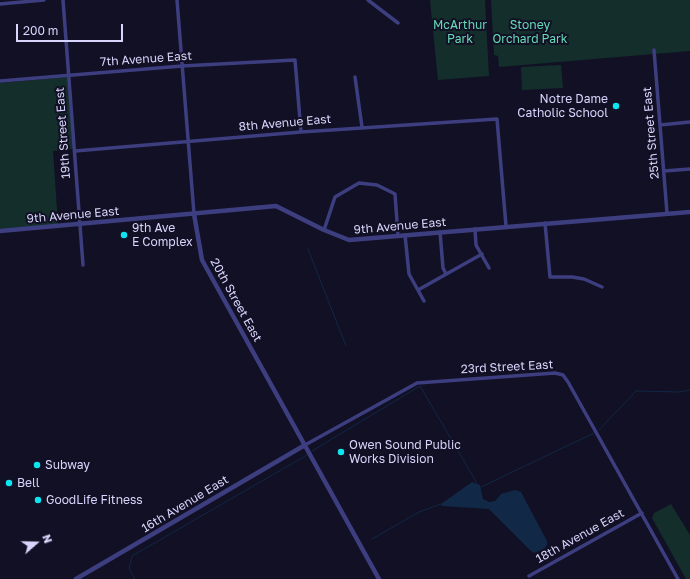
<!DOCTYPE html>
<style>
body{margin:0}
#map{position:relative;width:690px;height:579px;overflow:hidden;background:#121024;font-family:"Golos Text",sans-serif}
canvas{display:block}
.north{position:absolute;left:16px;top:523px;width:40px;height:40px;-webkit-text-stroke:3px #121024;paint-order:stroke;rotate:70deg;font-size:11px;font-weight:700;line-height:16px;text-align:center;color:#d8d5fd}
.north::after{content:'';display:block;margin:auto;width:14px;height:18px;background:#d8d5fd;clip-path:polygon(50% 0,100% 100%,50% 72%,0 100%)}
.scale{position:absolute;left:16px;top:24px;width:107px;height:18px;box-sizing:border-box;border:2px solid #d8d5fd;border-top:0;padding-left:5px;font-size:12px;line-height:14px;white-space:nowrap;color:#d8d5fd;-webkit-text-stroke:3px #121024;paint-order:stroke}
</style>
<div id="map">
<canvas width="690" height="579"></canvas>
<div class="north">N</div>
<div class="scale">200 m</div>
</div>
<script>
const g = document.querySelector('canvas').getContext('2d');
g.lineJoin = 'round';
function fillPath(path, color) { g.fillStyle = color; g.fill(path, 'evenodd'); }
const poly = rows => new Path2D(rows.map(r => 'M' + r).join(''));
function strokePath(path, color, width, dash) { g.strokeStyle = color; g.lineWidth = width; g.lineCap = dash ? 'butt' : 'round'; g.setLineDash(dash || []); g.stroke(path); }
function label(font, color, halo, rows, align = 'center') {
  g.font = font + ' "Golos Text",sans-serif'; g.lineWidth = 4; g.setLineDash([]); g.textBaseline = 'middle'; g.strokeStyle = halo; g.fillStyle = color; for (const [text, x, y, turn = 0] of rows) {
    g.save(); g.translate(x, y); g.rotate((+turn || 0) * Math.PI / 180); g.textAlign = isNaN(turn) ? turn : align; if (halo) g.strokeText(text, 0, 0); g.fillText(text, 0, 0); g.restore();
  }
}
const green = poly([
 [430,0,485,0,489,76,438,80],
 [491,0,690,0,690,51,499,67,498,56,494,55],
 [561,65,563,88,522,90,521,67],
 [68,77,73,149,53,151,58,224,0,229,0,83],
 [671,504,690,535,690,579,686,579,652,518,654,513]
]);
const water = poly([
 [472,482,480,485,483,499,489,502,495,501,501,494,515,490,521,492,547,541,547,545,544,549,534,553,531,551,489,509,442,506,441,504]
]);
const stream = poly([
 [308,249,346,346],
 [599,430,636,391,680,392,690,390],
 [312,451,420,386,477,483],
 [481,487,594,433],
 [372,539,419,512,441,504],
 [135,579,129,569,132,556,307,455]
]);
const minor = poly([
 [63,0,83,265],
 [177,0,194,214],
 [368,0,398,23],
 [0,4,44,0],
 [654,50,667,213],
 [355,77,362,127],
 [0,81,182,66,295,60,301,132],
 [660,125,690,122],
 [75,151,301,132,497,119,506,226],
 [664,171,690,169],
 [545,223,550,277,572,277,584,279,602,287],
 [475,229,476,245,489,268],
 [324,230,335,197,359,183,377,185,395,194,398,236],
 [440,232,443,268,446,274],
 [405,235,409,274,424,301],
 [418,290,482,254],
 [305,445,417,383,555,373,563,375,568,382,678,579],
 [529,576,642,513]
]);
const tertiary = poly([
 [194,214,202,260,379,579],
 [0,231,276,206,324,230,349,240,690,212],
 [76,579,305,445]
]);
const markers = [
 [616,106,4,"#0de5f1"],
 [124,235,4,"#0de5f1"],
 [341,452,4,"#0de5f1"],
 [37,465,4,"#0de5f1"],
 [9,483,4,"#0de5f1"],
 [38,500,4,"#0de5f1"]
];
const parkNames = [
 ["McArthur",460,25],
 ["Park",460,39],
 ["Stoney",530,25],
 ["Orchard Park",530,39]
];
const streetNames = [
 ["7th Avenue East",146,59,-4],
 ["8th Avenue East",285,123,-5],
 ["19th Street East",63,133,-94],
 ["25th Street East",651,133,-95],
 ["9th Avenue East",73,215,-5],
 ["9th Avenue East",400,226,-5],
 ["20th Street East",236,300,61],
 ["23rd Street East",507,367,-3],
 ["16th Avenue East",185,504,-31],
 ["18th Avenue East",580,536,-29]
];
const poiNames = [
 ["Notre Dame",608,99,"right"],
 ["Catholic School",608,113,"right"],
 ["9th Ave",132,228],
 ["E Complex",132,242],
 ["Owen Sound Public",349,445],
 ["Works Division",349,459],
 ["Subway",45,465],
 ["Bell",17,483],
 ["GoodLife Fitness",46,500]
];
fillPath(green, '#132e2b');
fillPath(water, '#112847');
strokePath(stream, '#112847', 1);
strokePath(minor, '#3d3e80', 3.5);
strokePath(tertiary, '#3d3e80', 4.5);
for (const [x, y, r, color] of markers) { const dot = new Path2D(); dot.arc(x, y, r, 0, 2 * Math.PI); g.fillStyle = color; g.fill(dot); strokePath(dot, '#121024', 1.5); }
label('12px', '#65d9b7', '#121024', parkNames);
label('12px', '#d8d5fd', '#121024', streetNames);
label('12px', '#d8d5fd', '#121024', poiNames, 'left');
</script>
